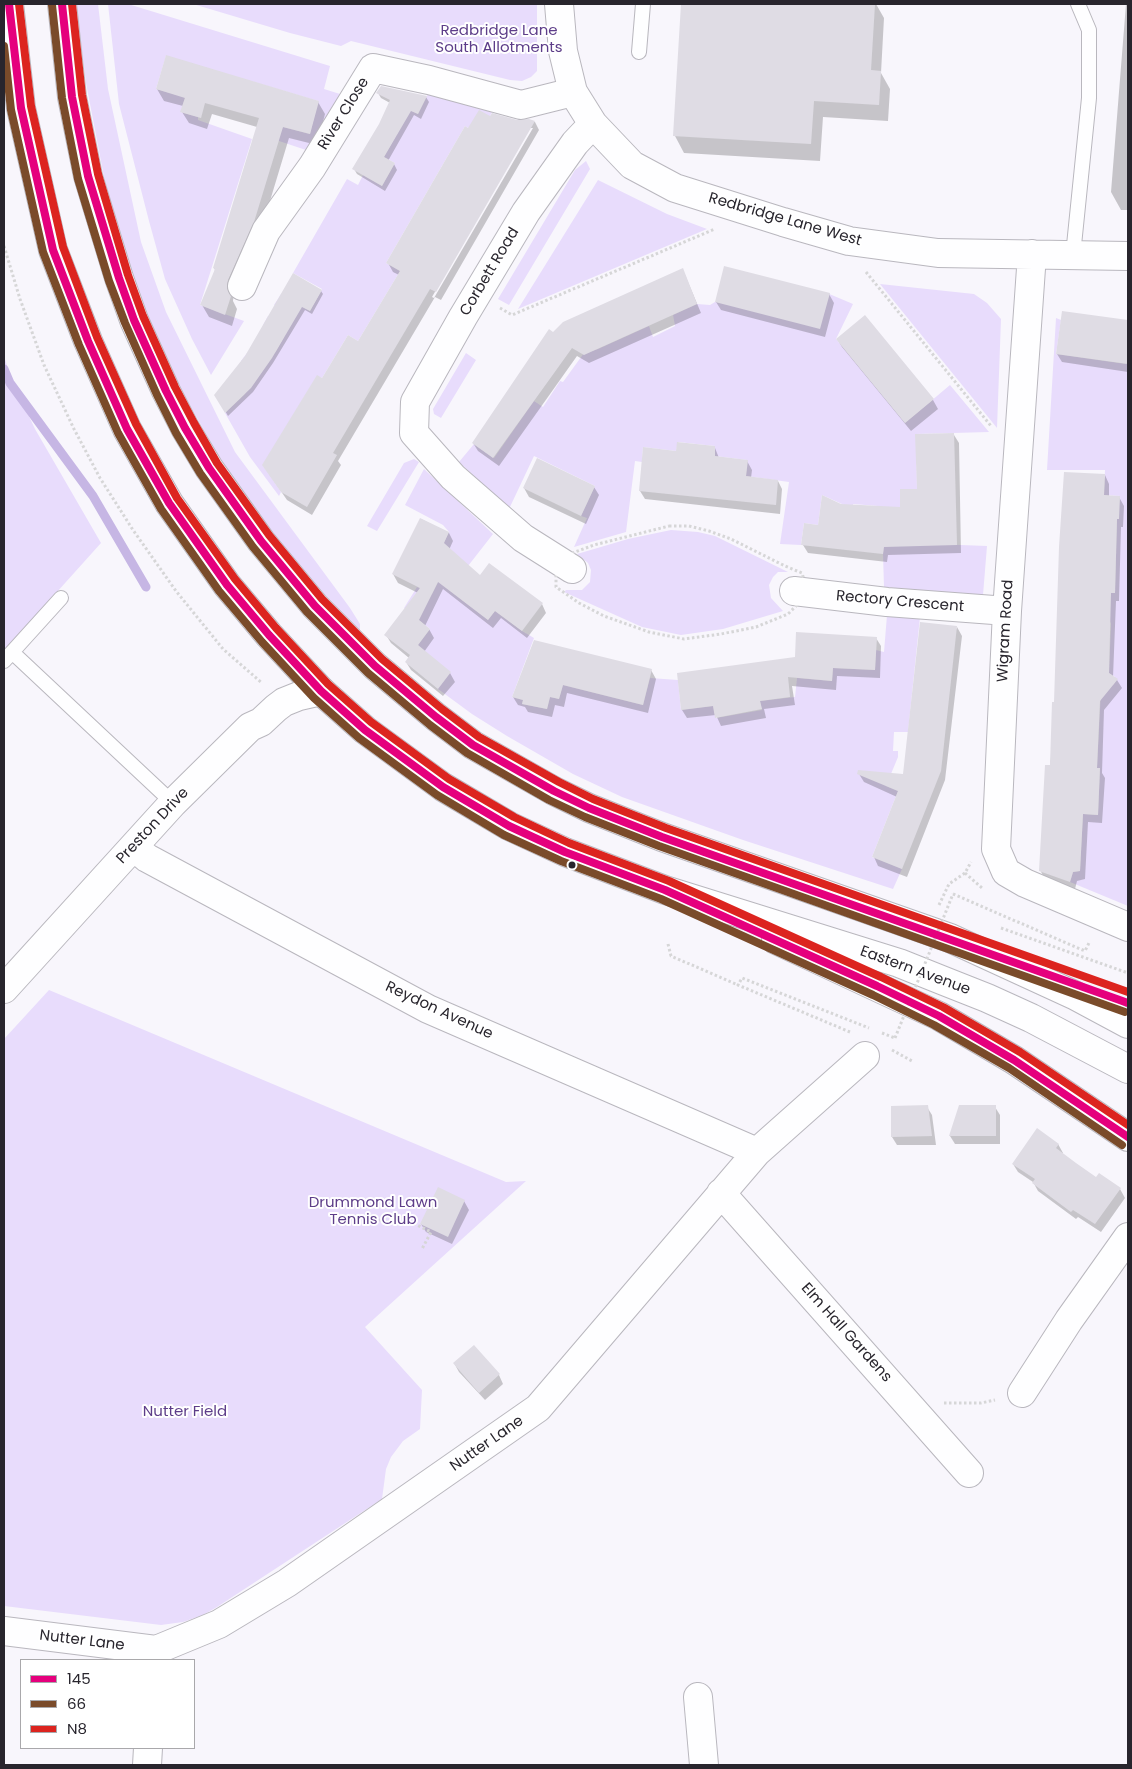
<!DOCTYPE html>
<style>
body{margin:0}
#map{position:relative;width:1132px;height:1769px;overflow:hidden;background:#f8f6fc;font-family:Poppins,sans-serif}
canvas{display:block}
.frame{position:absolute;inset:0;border:5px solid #28252d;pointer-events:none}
.legend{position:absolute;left:20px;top:1659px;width:175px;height:90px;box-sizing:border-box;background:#fff;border:1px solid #a9a8ab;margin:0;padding:6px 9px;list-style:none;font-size:15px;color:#28252d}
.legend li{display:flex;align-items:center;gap:10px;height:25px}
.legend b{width:25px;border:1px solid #a9a8ab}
</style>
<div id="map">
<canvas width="1132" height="1769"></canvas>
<div class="frame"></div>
<ul class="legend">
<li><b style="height:6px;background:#e5007d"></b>145</li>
<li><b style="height:6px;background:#7a4b2a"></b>66</li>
<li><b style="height:6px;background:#dc241f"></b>N8</li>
</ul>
</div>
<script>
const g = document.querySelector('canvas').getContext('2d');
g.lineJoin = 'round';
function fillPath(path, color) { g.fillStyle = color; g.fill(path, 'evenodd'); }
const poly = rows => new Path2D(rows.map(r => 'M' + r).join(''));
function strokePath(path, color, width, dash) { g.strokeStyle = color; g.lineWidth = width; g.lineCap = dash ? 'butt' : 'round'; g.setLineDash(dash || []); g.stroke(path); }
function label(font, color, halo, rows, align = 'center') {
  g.font = font + ' Poppins,sans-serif'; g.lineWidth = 4; g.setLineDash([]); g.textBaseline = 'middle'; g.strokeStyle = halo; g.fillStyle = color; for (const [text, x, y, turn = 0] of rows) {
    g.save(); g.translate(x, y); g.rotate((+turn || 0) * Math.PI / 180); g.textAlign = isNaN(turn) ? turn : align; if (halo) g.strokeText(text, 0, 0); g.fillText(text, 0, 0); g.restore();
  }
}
const green = poly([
 [76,4,98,4,108,89,141,242,166,312,235,452,350,608,360,624,360,632,324,594,282,547,249,501,218,455,180,388,149,320,122,244,104,177,86,83],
 [108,4,128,4,330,66,324,89,340,94,309,151,276,140,283,127,310,134,318,101,166,56,156,89,185,97,181,112,198,117,198,120,252,139,200,305,244,321,211,375,192,339,165,279,149,221,119,104],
 [193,4,537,4,537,71,531,77,522,81,510,80,351,41,341,46,290,33],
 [429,92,493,110,490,116,468,128,465,126,386,263,400,271,358,341,348,335,322,378,317,376,263,465,281,492,279,496,250,457,225,413,244,395,259,375,241,361,247,353,275,353,284,337,263,325,268,316,286,328,293,316,274,305,281,294,310,311,322,289,293,273,347,179,358,185,363,175,382,186,395,163,384,157,410,110,418,114],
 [586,161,590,169,509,305,498,299,575,170],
 [598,180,667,214,707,229,518,309],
 [880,284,974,294,987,303,1001,319,997,428],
 [827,293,853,304,836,339,905,423,950,385,989,432,916,434,917,489,900,490,900,519,909,543,987,546,983,595,884,587,883,554,885,521,878,506,853,504,853,509,822,495,818,525,804,523,801,545,780,544,789,482,746,476,747,460,715,456,715,446,678,442,676,451,643,447,642,462,635,461,626,532,574,547,587,518,581,516,595,486,534,456,509,509,459,462,474,444,494,458,534,401,543,407,560,381,563,382,584,353,598,349,649,326,653,337,675,326,673,315,697,304,710,305,715,302],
 [1056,318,1061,320,1056,354,1126,364,1128,354,1128,906,1070,882,1073,872,1080,871,1083,814,1098,815,1100,768,1097,768,1101,690,1114,684,1115,677,1109,673,1111,624,1099,593,1115,593,1117,519,1120,496,1104,495,1105,470,1047,470],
 [466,353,476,360,441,418,434,414,433,409],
 [4,356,11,378,35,429,101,543,4,651],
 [414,459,419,462,377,531,367,526,404,463],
 [424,469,493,534,461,575,462,600,488,620,495,611,522,631,534,638,512,697,523,700,522,704,547,709,550,697,559,699,563,685,643,705,650,678,678,680,681,710,713,706,716,718,762,710,760,701,795,697,797,678,832,681,833,668,875,670,876,650,884,652,887,615,920,617,908,732,894,732,893,751,898,751,898,757,886,786,898,791,872,857,902,869,893,889,743,840,622,797,573,774,507,736,472,714,438,689,418,645,430,629,404,608,417,587,432,594,444,570,433,564,449,532,443,525,405,505],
 [671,530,698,532,715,536,788,572,778,572,773,577,769,585,771,598,783,611,723,629,681,635,642,627,564,592,566,590,582,590,590,582,591,570,588,563,577,554,628,539],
 [49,990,506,1182,526,1181,365,1327,422,1390,420,1429,403,1441,391,1457,386,1469,382,1499,217,1607,203,1615,183,1622,161,1625,4,1606,4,1039]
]);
const shadow = poly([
 [682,4,876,4,884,18,881,73,890,89,888,121,823,117,820,161,684,153,675,136],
 [1126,4,1128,4,1128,210,1121,210,1111,192],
 [157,89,318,102,325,114,317,145,289,138,260,234,234,292,233,301,237,309,232,326,209,317,202,305,215,270,214,268,257,127,212,114,207,129,189,123,182,112,183,106,164,101],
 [378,93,426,97,429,102,421,119,414,115,388,161,394,164,397,170,385,191,357,174,354,169,380,124,390,103,381,98],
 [490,118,517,121,535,122,539,130,441,300,435,297,338,461,341,465,312,515,287,500,269,474,323,380,359,343,399,275,393,272,388,263,469,130],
 [530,128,533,128,434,298,432,297],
 [683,270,701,313,589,363,577,356,499,466,478,451,473,443,553,334],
 [293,275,321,291,323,294,312,314,305,310,273,363,253,392,228,416,216,395,246,356],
 [829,294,834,303,825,337,721,310,716,302],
 [1063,312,1128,321,1128,372,1062,362,1057,354],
 [864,317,933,400,938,409,911,431,842,347,837,339],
 [954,435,959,443,961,553,888,555,887,562,808,553,803,545,841,505,901,509,918,490],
 [715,448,719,458,747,461,752,470,751,478,778,481,782,489,780,514,645,499,640,491,677,452],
 [1105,475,1109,484,1109,497,1119,497,1124,506,1123,527,1121,527,1119,601,1116,601,1113,677,1117,680,1122,688,1104,710,1102,773,1105,778,1102,823,1088,822,1085,879,1077,881,1075,889,1045,879,1040,870,1056,704],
 [594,487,599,495,586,524,529,497,524,488],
 [421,519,449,533,453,541,449,550,480,576,542,604,546,613,527,638,501,618,493,628,443,589,425,626,429,629,434,638,424,652,450,673,455,682,443,696,411,670,406,662,409,658,391,643,386,635,418,593,398,583,393,574],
 [957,627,962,636,945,780,907,877,878,866,874,857,897,797,864,782,859,774,904,775],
 [876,638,881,646,880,678,837,676,836,690,792,686,795,705,764,709,766,718,721,726,716,715,687,718,682,710,679,674,796,658],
 [535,641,651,670,656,679,648,713,567,693,564,707,555,705,552,717,528,712,525,707,518,705,513,697],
 [927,1107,932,1115,936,1145,897,1145,892,1137],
 [995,1107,1000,1115,1000,1144,955,1144,950,1136],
 [1058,1144,1063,1153,1062,1154,1096,1179,1120,1189,1125,1198,1101,1232,1078,1217,1076,1219,1038,1191,1033,1182,1018,1172,1013,1164],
 [464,1201,469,1210,452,1244,426,1232,421,1224],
 [454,1363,499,1375,503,1384,485,1400,459,1372]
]);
const stream = poly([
 [4,369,10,383,93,496,146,587]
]);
const building = poly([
 [681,4,875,4,871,70,881,71,879,105,814,101,811,144,673,136],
 [166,55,319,101,310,134,283,127,254,222,228,280,227,288,231,296,225,315,200,305,215,269,213,268,259,118,205,103,201,118,180,112,185,98,156,89],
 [381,86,427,96,418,114,411,111,384,157,395,163,382,186,352,169,379,124,390,100,376,93],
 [479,110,490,116,492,113,517,120,529,119,535,121,436,292,430,289,333,453,337,455,307,507,281,492,262,465,317,375,322,378,348,335,358,341,400,271,386,263,465,126,468,128],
 [724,266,830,293,820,329,715,302],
 [683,268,697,304,584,355,572,348,493,458,472,443,549,329,553,332,563,322],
 [293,273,322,290,310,311,302,307,272,358,251,388,225,413,214,395,245,356],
 [1062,311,1128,320,1128,364,1056,354],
 [865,315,934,399,905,423,836,339],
 [954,433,957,545,884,547,883,554,801,545,804,523,818,525,822,495,841,504,900,507,900,489,917,489,915,434],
 [677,442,715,446,715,456,748,460,746,476,778,480,776,505,639,491,643,447,676,451],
 [537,458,595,486,581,516,523,488],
 [1064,472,1105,474,1104,495,1120,496,1119,519,1117,519,1115,593,1111,593,1109,673,1118,679,1100,701,1097,768,1100,768,1098,815,1083,814,1080,871,1073,872,1070,882,1039,871,1045,765,1050,765,1052,702,1054,702,1059,547],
 [420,518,449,532,444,543,480,575,489,563,543,603,522,631,495,611,488,620,438,582,419,620,430,629,418,645,451,672,438,689,405,662,410,655,384,635,420,588,392,574],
 [920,622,957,626,941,771,902,869,872,857,898,791,857,774,858,770,903,774],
 [796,632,877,637,875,670,833,668,832,681,788,677,790,697,760,701,762,709,715,718,713,706,681,710,677,673,795,657],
 [534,640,652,669,643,705,563,685,559,699,550,697,547,709,522,704,523,700,512,697],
 [928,1105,932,1136,891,1137,891,1106],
 [959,1105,996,1105,996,1136,949,1136],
 [1037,1128,1059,1144,1056,1148,1076,1163,1096,1177,1099,1173,1121,1188,1095,1224,1073,1210,1071,1212,1032,1183,1035,1179,1012,1164],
 [438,1187,465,1200,448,1237,420,1224],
 [474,1345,500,1374,479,1393,453,1363]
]);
const path = poly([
 [4,246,20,299,44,365,74,429,100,478,133,530,176,591,223,649,262,683],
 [866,272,991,426],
 [500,308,512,315,715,229],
 [669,526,689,526,709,531,731,539,785,566,802,573,808,594,788,614,756,627,721,634,684,639,649,632,604,616,579,603,556,587,556,559,594,545,669,526],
 [965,873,982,888],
 [953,894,1085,951,1090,941],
 [939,905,949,884,965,873,971,862],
 [1001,928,1128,973],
 [668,944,671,956,738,985],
 [850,1032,738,985,742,978,869,1028],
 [882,1033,895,1038],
 [892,1050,912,1061],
 [366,1213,376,1219,387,1222,400,1224,413,1223,431,1232,422,1249],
 [944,1403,981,1403,995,1400]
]);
const lane = poly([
 [639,52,643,4],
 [1073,255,1089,98,1089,30,1078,4],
 [12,652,173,803],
 [4,661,61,598]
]);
const street = poly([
 [559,4,563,51,573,92,593,124,632,165,675,188,783,222,849,241,938,253,1128,256],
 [1032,254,1007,611,996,849,1006,872,1025,883,1128,927],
 [242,286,266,231,312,167,373,68,429,80,521,105,573,92],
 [572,569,523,538,453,477,414,433,415,402,463,317,526,212,575,143,593,124],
 [794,591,887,602,1007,611],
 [134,847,147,858,428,1009,757,1152],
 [4,989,173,803,250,727,261,722,276,708,284,702,299,696,321,691],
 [721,1193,969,1473],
 [1022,1393,1069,1320,1128,1237],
 [4,1631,156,1650,219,1624,287,1583,538,1408,757,1152,865,1056],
 [698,1697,704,1765],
 [147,1765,148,1748]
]);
const highway = poly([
 [9,4,21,108,53,250,88,341,127,429,169,503,227,585,269,635,321,691,365,730,443,787,509,826,565,852,665,890,899,963,944,981,987,998,1031,1018,1128,1069],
 [62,4,72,97,88,176,119,278,134,320,166,391,185,428,209,468,261,541,315,606,375,666,436,717,473,745,554,791,589,808,662,837,950,938,1074,995,1128,1024],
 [776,940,939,1016,1014,1060,1128,1137]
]);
const pathBridge = poly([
 [895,1038,953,894]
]);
const bus1 = poly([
 [9,4,21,108,53,250,88,341,127,429,169,503,227,585,269,635,321,691,365,730,443,787,509,826,565,852,665,890,877,986,939,1016,1014,1060,1128,1137],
 [62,4,72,97,88,176,119,278,134,320,166,391,185,428,209,468,261,541,315,606,375,666,436,717,473,745,554,791,589,808,662,837,1128,1003]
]);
const bus2 = poly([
 [52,5,62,98,78,179,109,281,125,323,157,395,176,433,200,473,253,547,307,612,368,673,430,725,467,753,549,800,585,817,659,846,1125,1012],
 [4,46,11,110,43,252,79,345,118,433,161,509,219,591,262,642,314,698,359,738,437,795,504,835,561,861,661,899,873,995,934,1025,1009,1068,1122,1145]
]);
const bus3 = poly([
 [19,4,31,106,63,247,97,337,136,424,177,498,235,579,276,628,328,684,371,722,449,779,514,817,569,843,669,881,881,977,943,1007,1020,1052,1128,1125],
 [72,4,82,95,98,174,128,275,143,316,175,387,194,423,217,463,269,535,322,599,382,659,442,709,479,737,559,782,593,799,666,828,1128,992]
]);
const markers = [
 [572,865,4.5,"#28252d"]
];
const parkNames = [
 ["Redbridge Lane",499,31],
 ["South Allotments",499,48],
 ["Drummond Lawn",373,1203],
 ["Tennis Club",373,1220],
 ["Nutter Field",185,1412]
];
const streetNames = [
 ["River Close",344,114,-58],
 ["Redbridge Lane West",785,220,16],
 ["Corbett Road",490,272,-59],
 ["Rectory Crescent",900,602,5],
 ["Wigram Road",1006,631,-87],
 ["Preston Drive",153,826,-47],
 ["Eastern Avenue",915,971,20],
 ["Reydon Avenue",439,1011,25],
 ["Elm Hall Gardens",846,1333,48],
 ["Nutter Lane",487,1444,-35],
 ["Nutter Lane",82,1641,7]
];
fillPath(green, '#e8dcfc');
fillPath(shadow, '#0003');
strokePath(stream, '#c6b6e4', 9);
fillPath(building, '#dfdce4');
strokePath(lane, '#b9b7be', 16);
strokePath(street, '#b9b7be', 30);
strokePath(highway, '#b9b7be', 30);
strokePath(path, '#d6d6d7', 3, [2.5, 2.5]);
strokePath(lane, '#fefeff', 14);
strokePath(street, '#fefeff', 28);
strokePath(highway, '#fefeff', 28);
strokePath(pathBridge, '#d6d6d7', 3, [2.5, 2.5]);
strokePath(bus1, '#e5007d', 8);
strokePath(bus2, '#7a4b2a', 8);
strokePath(bus3, '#dc241f', 8);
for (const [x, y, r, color] of markers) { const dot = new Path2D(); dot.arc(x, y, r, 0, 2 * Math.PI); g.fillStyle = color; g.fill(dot); strokePath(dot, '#fff', 2); }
label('15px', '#5d3d89', '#fff', parkNames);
label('15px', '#28252d', '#fff', streetNames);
</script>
